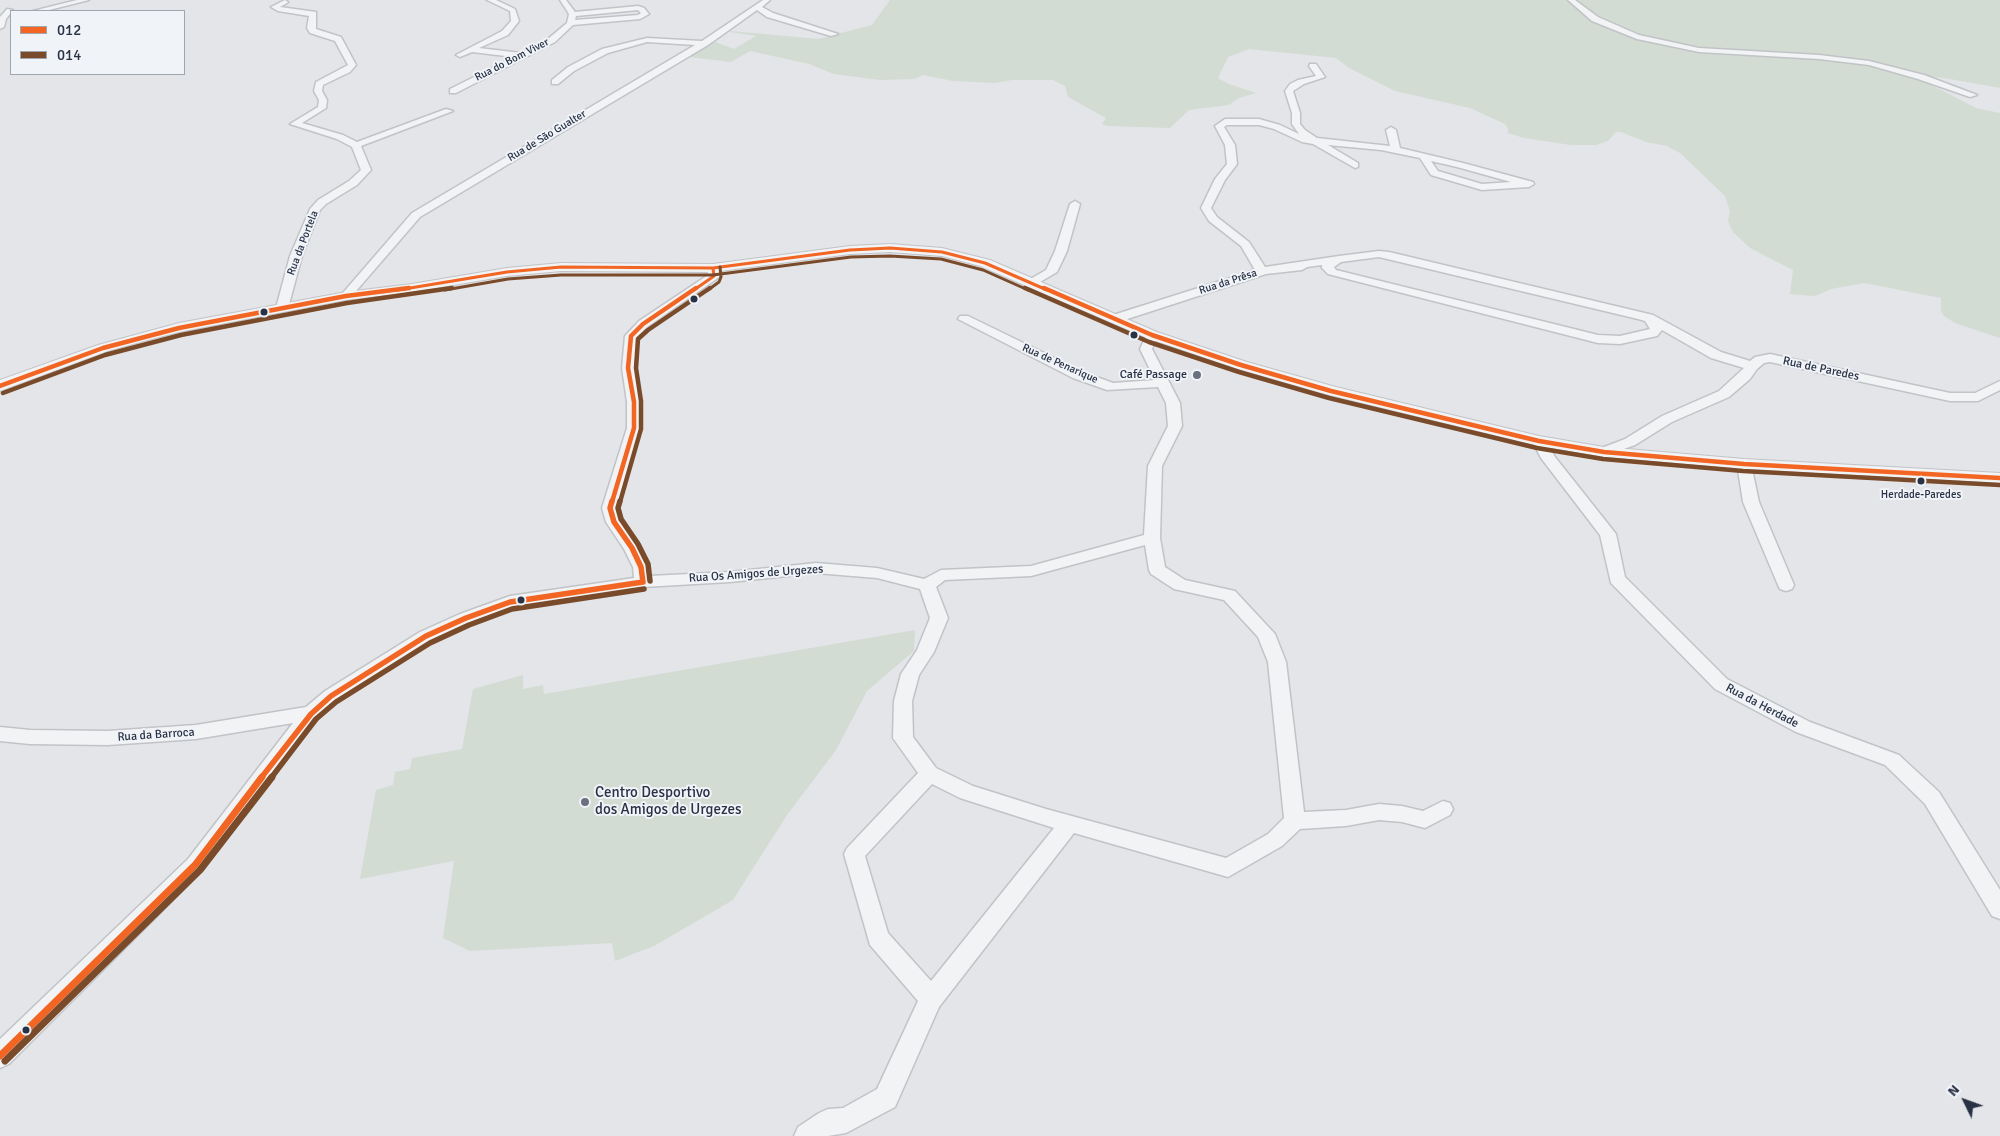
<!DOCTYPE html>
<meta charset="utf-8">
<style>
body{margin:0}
#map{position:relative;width:2000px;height:1136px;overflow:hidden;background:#e3e5e9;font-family:Signika,sans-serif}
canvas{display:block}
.legend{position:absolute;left:10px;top:10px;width:175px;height:65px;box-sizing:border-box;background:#f0f3f8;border:1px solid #a0a6b0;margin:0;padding:6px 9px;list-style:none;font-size:15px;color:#283244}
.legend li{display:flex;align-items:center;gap:10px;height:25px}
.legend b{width:25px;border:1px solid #a0a6b0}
.north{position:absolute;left:1940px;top:1076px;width:50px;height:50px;-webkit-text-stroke:4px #f0f3f8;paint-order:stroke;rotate:312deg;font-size:14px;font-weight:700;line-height:20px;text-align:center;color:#283244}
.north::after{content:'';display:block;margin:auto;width:18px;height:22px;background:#283244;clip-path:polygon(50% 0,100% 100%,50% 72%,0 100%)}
</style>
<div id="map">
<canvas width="2000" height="1136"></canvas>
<ul class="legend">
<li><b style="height:6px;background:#f26522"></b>012</li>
<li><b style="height:6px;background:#7a4b2a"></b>014</li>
</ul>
<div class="north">N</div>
</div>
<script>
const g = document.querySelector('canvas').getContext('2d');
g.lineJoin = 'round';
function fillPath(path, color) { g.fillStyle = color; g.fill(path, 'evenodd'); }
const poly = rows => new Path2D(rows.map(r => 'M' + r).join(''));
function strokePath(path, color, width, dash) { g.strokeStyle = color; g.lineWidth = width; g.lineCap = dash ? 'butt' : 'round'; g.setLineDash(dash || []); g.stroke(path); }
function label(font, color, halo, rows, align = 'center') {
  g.font = font + ' Signika,sans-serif'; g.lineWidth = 4; g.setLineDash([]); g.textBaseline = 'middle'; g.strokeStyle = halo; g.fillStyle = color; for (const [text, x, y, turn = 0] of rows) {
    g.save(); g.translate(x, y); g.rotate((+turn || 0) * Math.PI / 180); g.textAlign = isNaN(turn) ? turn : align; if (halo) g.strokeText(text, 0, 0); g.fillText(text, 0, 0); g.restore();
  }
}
const green = poly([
 [890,0,2000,0,2000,88,1944,78,1933,77,1922,80,1976,108,2000,113,2000,338,1955,323,1944,316,1941,310,1941,298,1864,283,1831,289,1815,296,1790,294,1793,270,1750,248,1733,232,1728,221,1730,211,1725,196,1680,153,1667,146,1646,142,1621,132,1616,132,1608,141,1596,145,1571,145,1524,138,1508,133,1508,129,1505,124,1470,108,1395,91,1349,68,1336,58,1249,49,1228,57,1218,78,1229,84,1256,93,1239,98,1229,105,1189,110,1170,128,1108,126,1102,124,1106,118,1068,97,1065,86,1053,80,1012,80,995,83,953,81,923,75,915,79,880,80,834,74,809,64,750,51,731,62,689,57,715,42,734,49,756,36,730,32,731,31,818,39,872,25],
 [915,630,914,651,867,691,836,750,787,815,733,900,654,946,615,961,612,943,470,951,443,938,454,861,360,879,376,790,393,785,395,772,410,769,412,758,462,749,473,689,523,675,523,689,543,685,544,694]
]);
const minor = poly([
 [77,0,89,0,45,11,33,11,77,0],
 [285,0,288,2,287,3,280,7,316,12,316,29,341,37,356,65,350,72,323,85,322,91,327,100,326,108,302,123,343,135,357,142,446,109,453,111,361,146,371,170,357,185,326,204,320,210,302,256,288,308,282,312,276,308,290,256,310,209,318,200,349,181,361,170,352,147,337,139,290,124,318,107,319,100,314,91,316,82,348,65,335,41,310,33,307,28,309,16,278,11,271,7,285,0],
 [487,0,496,0,515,9,519,21,508,35,479,48,521,53,549,38,567,23,569,14,560,0,566,0,575,12,638,6,644,8,649,14,640,19,573,25,555,42,456,93,450,93,450,89,514,57,472,52,460,57,456,55,502,31,511,21,510,11,487,0],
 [638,10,641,13,638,15,575,20,576,16,638,10],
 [763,0,770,0,762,7,773,13,838,34,831,36,767,17,757,10,708,45,420,217,350,298,342,298,340,296,342,294,412,213,695,45,647,42,608,53,574,71,558,84,552,84,552,80,568,67,602,49,647,38,702,41,763,0],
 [1568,0,1575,0,1598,17,1639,35,1699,48,1819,55,1869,61,1924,75,1977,95,1970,97,1918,79,1869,65,1819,59,1699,52,1637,39,1592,21,1568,0],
 [7,9,13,10,6,19,4,27,0,29,0,17,7,9],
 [1310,64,1316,64,1325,77,1304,84,1293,91,1300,113,1300,124,1305,130,1317,138,1390,146,1386,130,1391,127,1396,130,1400,148,1463,163,1533,182,1534,184,1529,187,1482,190,1431,175,1420,158,1381,150,1328,145,1358,163,1358,167,1355,168,1313,144,1302,142,1274,129,1259,125,1227,125,1224,127,1235,145,1237,164,1225,180,1211,208,1217,217,1249,242,1265,267,1339,256,1379,251,1389,252,1653,315,1721,352,1750,361,1755,357,1770,354,1950,393,1975,393,2000,381,2000,390,1978,401,1950,401,1770,362,1764,363,1757,369,1750,379,1729,397,1672,422,1635,445,1604,456,1599,455,1597,452,1599,449,1625,439,1662,416,1719,391,1744,368,1711,358,1662,330,1657,336,1620,344,1598,343,1328,274,1322,268,1322,265,1307,267,1302,270,1266,274,1118,322,1110,322,1108,319,1110,316,1255,270,1241,246,1209,221,1201,208,1215,179,1227,164,1225,145,1215,126,1225,119,1259,119,1280,125,1299,134,1292,124,1292,113,1285,91,1290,84,1298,80,1316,76,1309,66,1310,64],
 [1431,161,1457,167,1511,182,1482,184,1438,171,1431,161],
 [1379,257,1638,319,1645,321,1650,329,1620,336,1598,335,1336,270,1334,267,1341,262,1379,257],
 [1075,201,1080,204,1067,251,1057,272,1035,285,1027,285,1025,283,1027,281,1046,270,1055,251,1070,204,1075,201],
 [713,265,719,268,720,276,718,278,647,327,637,337,634,368,641,402,641,428,618,508,622,522,640,548,649,567,650,576,730,572,816,563,877,568,924,579,941,570,1031,566,1144,535,1148,466,1168,426,1166,403,1158,387,1107,390,1073,378,958,319,960,316,968,316,1083,372,1113,383,1155,380,1140,349,1148,332,1156,332,1158,335,1152,349,1180,403,1182,426,1162,466,1160,538,1165,567,1185,580,1235,591,1275,634,1286,662,1304,812,1346,810,1379,804,1402,806,1423,811,1443,801,1450,803,1453,809,1450,815,1425,828,1402,822,1379,820,1346,826,1300,829,1282,846,1228,877,1074,833,939,1007,895,1107,846,1133,828,1136,794,1136,798,1127,819,1113,828,1109,843,1108,877,1089,918,1001,870,945,844,854,847,848,918,773,893,738,894,701,901,674,917,650,930,618,920,589,877,578,816,573,730,582,643,587,512,607,472,622,432,640,337,701,318,719,297,745,202,871,9,1064,0,1068,0,1039,188,859,293,723,196,739,108,745,30,744,0,741,0,727,30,730,108,731,196,725,306,707,325,691,420,632,460,614,510,596,634,578,633,567,624,549,606,522,602,508,627,428,627,402,622,368,625,336,639,321,708,275,707,268,713,265],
 [1145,545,1149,570,1151,574,1174,589,1224,600,1258,637,1268,662,1284,818,1268,834,1226,858,1046,809,973,786,936,768,913,737,912,701,919,675,934,652,948,618,936,587,945,580,1031,576,1145,545],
 [932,784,960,798,1054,828,931,981,888,933,865,856,932,784],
 [1539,437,1544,438,1555,457,1616,534,1625,577,1727,679,1810,722,1899,755,1939,792,2000,890,2000,919,1992,916,1925,804,1885,765,1796,732,1715,689,1611,583,1600,535,1541,458,1532,441,1534,438,1539,437],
 [1744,460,1749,461,1751,464,1759,502,1794,585,1792,589,1786,591,1780,589,1778,585,1743,502,1737,464,1739,461,1744,460]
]);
const tertiary = poly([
 [890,244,942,248,990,260,1157,332,1247,362,1336,387,1539,436,1604,447,1744,459,2000,473,2000,483,1744,469,1604,457,1539,446,1325,394,1235,368,1147,338,980,266,942,256,890,252,850,254,713,272,561,271,507,276,412,292,346,300,179,332,144,341,108,351,0,391,0,380,98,345,179,323,346,292,412,284,507,268,561,263,713,264,850,246,890,244]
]);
const bus1Far3 = poly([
 [398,290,507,272,561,267,713,268,850,250,890,248,942,252,985,263,1047,290],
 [694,290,714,276,713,268]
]);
const bus1Far2 = poly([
 [1044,288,1152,335,1241,365,1331,391,1539,441,1604,452,1744,464,2000,478],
 [0,386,103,348,179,328,346,296,409,288],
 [612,502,634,428,634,402,628,368,631,336,643,324,696,288]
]);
const bus1Far1 = poly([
 [612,501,610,508,614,522,632,548,641,567,643,582],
 [261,778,311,714,331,696,426,636,466,618,510,602,643,582]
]);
const bus1 = poly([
 [0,1056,195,865,262,777]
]);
const bus2Far3 = poly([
 [445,290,508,279,561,275,713,275,851,257,890,256,941,259,983,270,1028,290],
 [708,290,719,282,721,277,720,267]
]);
const bus2Far2 = poly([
 [1025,288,1149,342,1239,372,1329,398,1537,448,1603,459,1743,471,2000,485],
 [3,393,105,355,181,335,347,303,452,288],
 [620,502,641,429,641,401,636,368,638,339,648,330,710,288]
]);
const bus2Far1 = poly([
 [620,501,618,508,621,519,638,544,648,564,650,581],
 [271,778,316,719,336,702,430,643,469,625,512,609,644,589]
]);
const bus2 = poly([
 [5,1061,200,870,272,777]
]);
const markers = [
 [694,299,4.5,"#283244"],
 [264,312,4.5,"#283244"],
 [1134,335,4.5,"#283244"],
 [1197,375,5,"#69717e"],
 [1921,481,4.5,"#283244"],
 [521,600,4.5,"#283244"],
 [585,802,5,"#69717e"],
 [26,1030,4.5,"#283244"]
];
const farStreetnames = [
 ["Rua do Bom Viver",512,60,-27],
 ["Rua de São Gualter",547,136,-31],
 ["Rua da Portela",303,243,-69],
 ["Rua da Prêsa",1228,282,-18],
 ["Rua de Penarique",1060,364,24]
];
const busNames = [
 ["Herdade-Paredes",1921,495]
];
const streetNames = [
 ["Rua de Paredes",1821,369,12],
 ["Rua Os Amigos de Urgezes",756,574,-4],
 ["Rua da Herdade",1762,706,28],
 ["Rua da Barroca",156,735,-4]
];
const poiNames = [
 ["Café Passage",1187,375]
];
const nearPoinames = [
 ["Centro Desportivo",595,793],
 ["dos Amigos de Urgezes",595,810]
];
fillPath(green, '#d3dcd3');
strokePath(minor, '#c1c3c7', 3);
strokePath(tertiary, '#c1c3c7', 2);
fillPath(minor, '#f2f3f5');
fillPath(tertiary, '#f2f3f5');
strokePath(bus1Far3, '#f26522', 3);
strokePath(bus1Far2, '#f26522', 4.5);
strokePath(bus1Far1, '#f26522', 5.5);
strokePath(bus1, '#f26522', 7);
strokePath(bus2Far3, '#7a4b2a', 3);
strokePath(bus2Far2, '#7a4b2a', 4.5);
strokePath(bus2Far1, '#7a4b2a', 5.5);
strokePath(bus2, '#7a4b2a', 7);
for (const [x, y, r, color] of markers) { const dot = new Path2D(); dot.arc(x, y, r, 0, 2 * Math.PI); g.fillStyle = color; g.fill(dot); strokePath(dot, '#f0f3f8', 2); }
label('11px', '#283244', '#f0f3f8', farStreetnames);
label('11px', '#283244', '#f0f3f8', busNames);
label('12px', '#283244', '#f0f3f8', streetNames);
label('12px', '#283244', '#f0f3f8', poiNames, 'right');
label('15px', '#283244', '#f0f3f8', nearPoinames, 'left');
</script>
